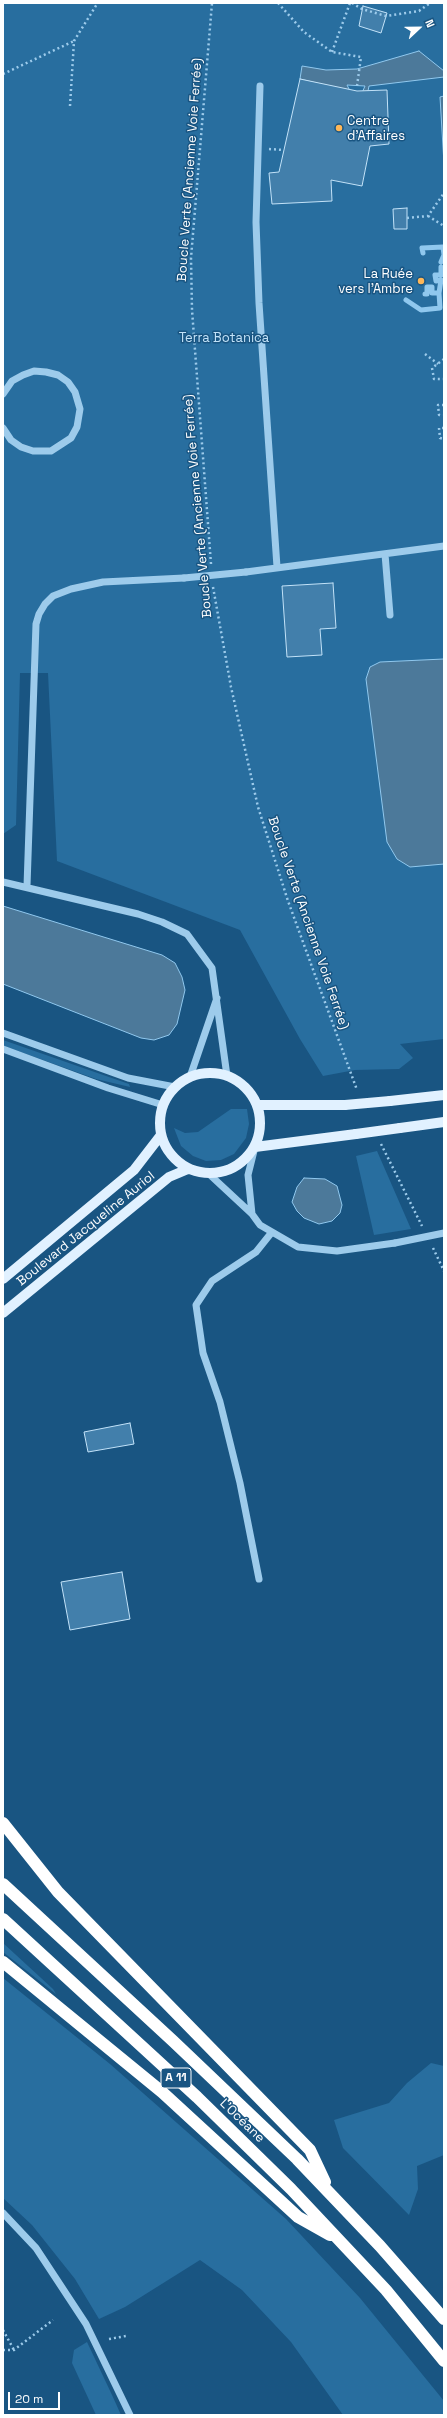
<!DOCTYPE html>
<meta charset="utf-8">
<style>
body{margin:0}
#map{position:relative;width:447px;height:2418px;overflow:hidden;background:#195582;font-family:"Space Grotesk",sans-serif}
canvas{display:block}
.frame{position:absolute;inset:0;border:4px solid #fff;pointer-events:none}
.north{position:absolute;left:399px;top:8px;width:40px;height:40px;-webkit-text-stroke:3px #195582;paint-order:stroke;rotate:68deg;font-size:11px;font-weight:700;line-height:16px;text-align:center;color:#fff}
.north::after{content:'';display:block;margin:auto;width:14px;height:18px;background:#fff;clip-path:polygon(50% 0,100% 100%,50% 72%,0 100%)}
.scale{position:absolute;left:8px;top:2392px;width:52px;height:18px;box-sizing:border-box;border:2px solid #fff;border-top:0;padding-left:5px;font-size:12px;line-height:14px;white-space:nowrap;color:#fff;-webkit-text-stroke:3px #195582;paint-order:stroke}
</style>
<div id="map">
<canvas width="447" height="2418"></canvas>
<div class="frame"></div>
<div class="north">N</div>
<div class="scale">20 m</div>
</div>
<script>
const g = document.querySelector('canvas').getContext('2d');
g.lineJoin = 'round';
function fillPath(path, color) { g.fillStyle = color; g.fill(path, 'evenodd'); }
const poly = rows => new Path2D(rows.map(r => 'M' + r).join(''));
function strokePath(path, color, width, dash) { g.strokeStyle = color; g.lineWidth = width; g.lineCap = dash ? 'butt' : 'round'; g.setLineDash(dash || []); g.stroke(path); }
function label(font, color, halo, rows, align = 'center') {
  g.font = font + ' "Space Grotesk",sans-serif'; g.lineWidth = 3; g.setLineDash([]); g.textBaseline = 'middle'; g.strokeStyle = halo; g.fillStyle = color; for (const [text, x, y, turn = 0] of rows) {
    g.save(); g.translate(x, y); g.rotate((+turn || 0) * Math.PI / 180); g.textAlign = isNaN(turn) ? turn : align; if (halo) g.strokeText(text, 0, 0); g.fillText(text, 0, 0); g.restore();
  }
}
const green = poly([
 [3,3,444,3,444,1039,400,1044,413,1058,399,1069,355,1070,323,1076,300,1039,240,930,57,861,48,673,20,673,16,825,3,834],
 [3,1040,129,1084,130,1087,96,1079,4,1046],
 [231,1109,247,1109,249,1124,246,1138,234,1154,221,1160,206,1161,193,1156,181,1146,174,1128,185,1133,198,1132],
 [377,1151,411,1229,374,1235,356,1156],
 [3,1943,53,1989,56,1994,3,1952],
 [3,1978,110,2064,286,2219,360,2298,444,2401,444,2415,343,2415,291,2342,242,2290,200,2260,125,2307,99,2319,75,2279,32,2225,3,2198],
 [431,2063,444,2066,444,2155,417,2166,418,2189,409,2215,343,2148,334,2120,389,2103,407,2083],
 [87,2342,112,2395,121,2415,96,2415,72,2363,74,2350]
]);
const water = poly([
 [419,51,444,71,444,77,369,86,368,91,362,93,365,86,347,85,350,91,300,79,302,66,326,70,357,69,419,51],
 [444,96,444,164,440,97,444,96],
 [444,659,444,864,410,867,397,859,387,842,366,679,370,667,380,662,444,659],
 [3,906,162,955,175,963,182,977,185,990,177,1024,169,1035,154,1040,141,1038,3,984,3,906],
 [304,1178,325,1179,337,1186,342,1205,340,1213,332,1221,319,1224,304,1218,297,1211,292,1202,297,1187,304,1178]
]);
const stream = poly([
 [423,253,422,248,443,247,444,255,441,262],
 [439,293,441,280,436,281,435,275,441,275,441,267],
 [406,300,421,310,440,308,439,293,432,293,432,287,427,287,427,294,425,294]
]);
const building = poly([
 [363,6,387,13,381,33,359,26,363,6],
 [300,79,357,91,387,90,389,144,370,146,362,186,331,180,332,201,272,204,269,173,279,172,300,79],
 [407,208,407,229,394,229,393,209,407,208],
 [333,583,336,628,320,629,322,655,287,657,282,586,333,583],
 [130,1423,134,1444,88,1452,84,1432,130,1423],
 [122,1572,130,1619,70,1630,61,1582,122,1572]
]);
const path = poly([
 [278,3,304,32,332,52,361,57,357,86],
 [352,3,362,9,386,16,419,11,430,3],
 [332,52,350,3],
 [3,74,74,41],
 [70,106,74,41,97,4],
 [269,149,284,150],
 [428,216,444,226],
 [407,218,428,216,444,193],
 [425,354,438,364],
 [444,359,432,368,434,379,444,379],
 [444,405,438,405,439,415,444,415],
 [444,428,439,428,440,438,444,439],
 [211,564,192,310,191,258,212,3],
 [213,587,231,687,258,807,288,901,357,1090],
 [381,1144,422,1226],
 [433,1248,444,1271],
 [3,2330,14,2350],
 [109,2339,126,2336],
 [3,2350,14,2350,53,2320]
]);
const minor = poly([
 [260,86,256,222,259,303,277,567],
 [3,394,12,381,23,375,34,371,46,372,58,375,68,382,75,392,80,409,77,427,71,438,51,451,33,451,21,447,11,440,3,428],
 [385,554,390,615],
 [246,572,444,546],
 [3,882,138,914,162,922,187,934,212,968,227,1076],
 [27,886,36,624,39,614,45,604,53,596,71,589,103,582,184,578],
 [3,1033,128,1078,175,1087],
 [3,1049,108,1088,163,1105],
 [190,1077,217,998],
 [209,1174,252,1214,248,1175,255,1147],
 [252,1214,260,1225,298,1247,337,1251,395,1243],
 [259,1579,240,1483,220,1402,203,1353,196,1305,212,1281,256,1252,272,1232],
 [3,2213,36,2248,86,2324,130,2415]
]);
const major = poly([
 '160 1123a50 50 0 1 1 100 0a50 50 0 1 1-100 0Z',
 [390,1101,444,1095],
 [257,1105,345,1105],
 [400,1128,444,1122],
 [255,1147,356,1134],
 [3,1279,134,1170,161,1135],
 [3,1313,169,1177,188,1169]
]);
const highway = poly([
 [3,1823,58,1892,310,2150,325,2182],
 [3,1884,173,2041,297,2159,380,2246,444,2319],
 [3,1919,197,2097,291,2189,386,2290,444,2361],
 [3,1962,162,2092,298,2217,330,2235]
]);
const minorBridge = poly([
 [184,578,246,572],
 [395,1243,444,1233]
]);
const majorBridge = poly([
 [345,1105,390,1101],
 [356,1134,400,1128]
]);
const markers = [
 [339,128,4,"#feb758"],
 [421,281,4,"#feb758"]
];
const shields = [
 [176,2078,30]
];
const shieldNames = [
 ["A 11",176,2078]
];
const poiNames = [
 ["Centre",347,121],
 ["d'Affaires",347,136],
 ["La Ruée",413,274,"right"],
 ["vers l'Ambre",413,289,"right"]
];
const streetNames = [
 ["Boucle Verte (Ancienne Voie Ferrée)",190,170,-86],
 ["Boucle Verte (Ancienne Voie Ferrée)",198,506,-95],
 ["Boucle Verte (Ancienne Voie Ferrée)",308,923,71],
 ["Boulevard Jacqueline Auriol",86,1229,-39],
 ["L’Océane",242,2121,44]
];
const parkNames = [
 ["Terra Botanica",224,338]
];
fillPath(green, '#286e9f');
fillPath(water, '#4c799a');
strokePath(water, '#90c8ee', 1);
strokePath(stream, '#90c8ee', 5);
fillPath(building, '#427fab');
strokePath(building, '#c2e2f8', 1);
strokePath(path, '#9dcbeb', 2.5, [2, 3]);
strokePath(minor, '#9dcbeb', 7);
strokePath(major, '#e1f1ff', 10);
strokePath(highway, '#fff', 12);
strokePath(minorBridge, '#9dcbeb', 7);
strokePath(majorBridge, '#e1f1ff', 10);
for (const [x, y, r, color] of markers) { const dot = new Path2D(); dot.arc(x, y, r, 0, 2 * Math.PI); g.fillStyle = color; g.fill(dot); strokePath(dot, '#195582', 1.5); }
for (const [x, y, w] of shields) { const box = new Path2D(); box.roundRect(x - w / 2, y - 10, w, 20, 3); g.fillStyle = '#195582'; g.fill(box); strokePath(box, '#fff', 1); }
label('bold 12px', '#fff', null, shieldNames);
label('13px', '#fff', '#195582', poiNames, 'left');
label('13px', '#fff', '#195582', streetNames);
label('13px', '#c2e2f8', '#195582', parkNames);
</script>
